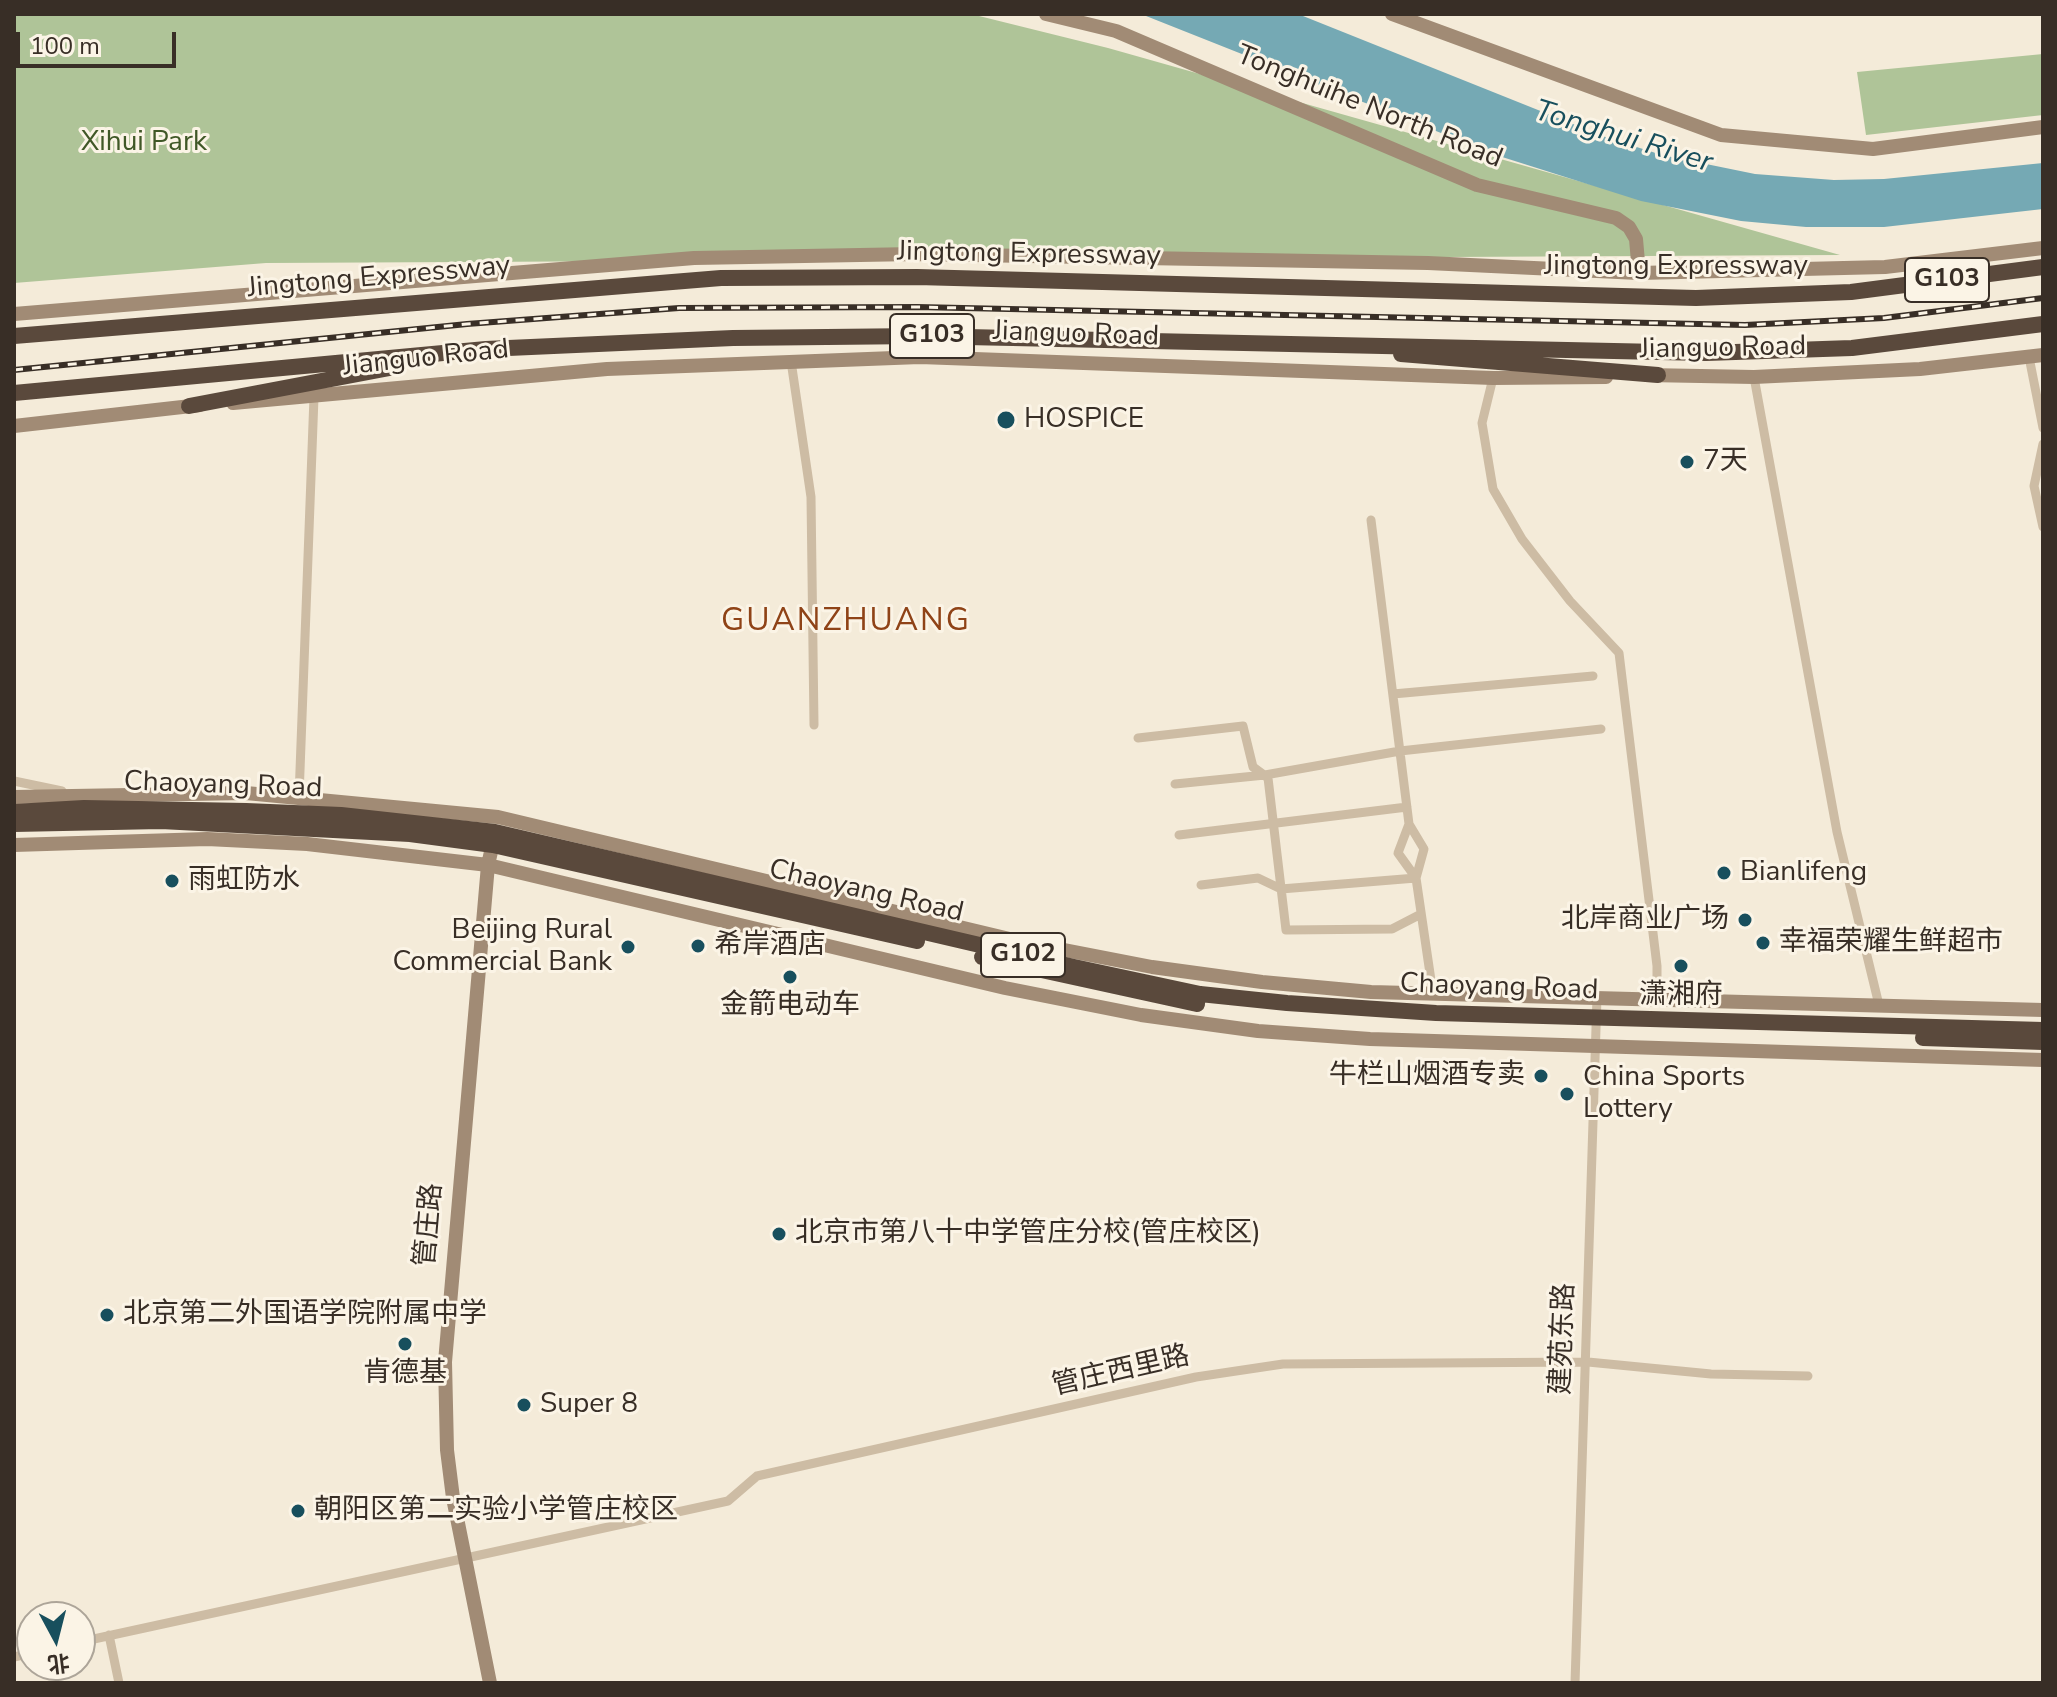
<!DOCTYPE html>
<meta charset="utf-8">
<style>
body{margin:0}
#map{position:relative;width:2057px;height:1697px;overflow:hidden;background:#f4ebd9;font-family:"Nunito Sans","Noto Sans SC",sans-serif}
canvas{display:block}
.frame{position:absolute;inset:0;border:16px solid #382e26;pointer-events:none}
.north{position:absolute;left:16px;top:1601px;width:80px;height:80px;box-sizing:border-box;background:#fbf4e6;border:2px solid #ada599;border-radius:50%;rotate:173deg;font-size:22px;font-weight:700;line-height:32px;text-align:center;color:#382e26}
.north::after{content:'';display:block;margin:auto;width:28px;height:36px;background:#184f5d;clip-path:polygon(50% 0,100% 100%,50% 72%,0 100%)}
.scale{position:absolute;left:16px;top:32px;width:160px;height:36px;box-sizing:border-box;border:4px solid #382e26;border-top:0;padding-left:10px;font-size:24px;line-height:28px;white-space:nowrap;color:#382e26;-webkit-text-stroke:6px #fbf4e6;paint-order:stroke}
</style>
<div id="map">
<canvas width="2057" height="1697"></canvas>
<div class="frame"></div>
<div class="north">北</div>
<div class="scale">100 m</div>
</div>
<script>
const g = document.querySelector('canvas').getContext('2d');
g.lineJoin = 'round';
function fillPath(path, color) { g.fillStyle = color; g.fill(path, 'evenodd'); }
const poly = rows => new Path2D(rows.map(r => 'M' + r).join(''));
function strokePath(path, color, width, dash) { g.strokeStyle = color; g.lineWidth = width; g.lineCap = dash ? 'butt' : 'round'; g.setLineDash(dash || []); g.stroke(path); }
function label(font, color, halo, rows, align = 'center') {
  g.font = font + ' "Nunito Sans","Noto Sans SC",sans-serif'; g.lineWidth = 6; g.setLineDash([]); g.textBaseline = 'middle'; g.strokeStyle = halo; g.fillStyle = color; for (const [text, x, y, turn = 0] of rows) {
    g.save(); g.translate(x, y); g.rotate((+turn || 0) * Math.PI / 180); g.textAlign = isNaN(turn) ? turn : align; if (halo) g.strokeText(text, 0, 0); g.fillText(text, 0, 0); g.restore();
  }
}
const green = poly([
 [14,14,971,14,1108,48,1840,255,266,263,14,283],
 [2043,54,2043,115,1866,135,1857,72]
]);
const water = poly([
 [1141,14,1298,14,1608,138,1662,155,1755,174,1834,180,1884,179,2043,163,2043,209,1884,227,1806,227,1741,221,1641,201,1499,156]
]);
const street = poly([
 [2029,357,2043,428],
 [791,361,811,497,814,725],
 [1754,377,1837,832,1879,1005],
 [1493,378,1482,423,1493,489,1522,539,1570,601,1619,653,1657,966,1657,999],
 [2043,444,2034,486,2043,527],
 [1371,520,1409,824],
 [1393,694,1593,676],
 [1138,738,1243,726,1253,767,1268,778,1286,930,1392,929,1421,914],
 [14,781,62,791],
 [1175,784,1265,775,1400,751,1601,729],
 [299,797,314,397],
 [1179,835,1407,807],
 [1416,878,1398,853,1409,824,1424,849,1416,878,1433,994],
 [1201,885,1258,878,1281,889,1416,878],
 [109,1635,119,1683],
 [80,1642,728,1501,757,1476,1196,1377,1283,1364,1588,1362,1711,1374,1808,1376],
 [14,1657,32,1653],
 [1575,1683,1597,997]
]);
const secondary = poly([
 [1046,14,1116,31,1477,185,1616,218,1629,227,1636,239,1639,273],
 [1392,14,1721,135,1873,149,2043,127],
 [14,314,694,258,915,254,1428,263,1639,273,1885,267,2043,248],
 [1647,375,1754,377,1920,369,2043,355],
 [233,403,607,369,920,357,1493,378,1606,377],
 [14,426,200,405],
 [14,797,246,793,498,817,1018,941,1152,967,1262,982,1371,992,2043,1010],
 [14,845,207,839,307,844,488,865,1005,988,1141,1015,1258,1031,1370,1039,2043,1060],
 [490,1683,453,1498,447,1450,445,1362,488,865,495,834]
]);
const highway = poly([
 [14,336,721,278,917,277,1696,298,1851,292,2043,267],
 [1401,354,1658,375],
 [14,393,486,349,733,338,920,336,1706,353,1852,348,2043,324],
 [189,406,395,367],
 [14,812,84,808,246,811,341,815,495,832,1074,967,1200,994,1287,1003,1436,1013,2043,1030],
 [14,824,161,821,410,834,493,845,917,941],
 [982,957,1197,1004],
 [1923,1038,2043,1042]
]);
const rail = poly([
 [14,370,467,324,679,308,917,307,1745,325,1884,318,2043,298]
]);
const markers = [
 [1006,420,10,"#184f5d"],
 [1687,462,8,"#184f5d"],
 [1724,873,8,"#184f5d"],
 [172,881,8,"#184f5d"],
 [1745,920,8,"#184f5d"],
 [1763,943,8,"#184f5d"],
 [698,946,8,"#184f5d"],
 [628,947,8,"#184f5d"],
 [1681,966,8,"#184f5d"],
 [790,977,8,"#184f5d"],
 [1541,1076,8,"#184f5d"],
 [1567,1094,8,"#184f5d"],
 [779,1234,8,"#184f5d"],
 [107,1315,8,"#184f5d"],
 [405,1344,8,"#184f5d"],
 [524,1405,8,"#184f5d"],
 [298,1511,8,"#184f5d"]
];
const shields = [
 [1947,280,84],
 [932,336,84],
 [1023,955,84]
];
const shieldNames = [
 ["G103",1947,280],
 ["G103",932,336],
 ["G102",1023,955]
];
const streetNames = [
 ["Tonghuihe North Road",1369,108,22],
 ["Jingtong Expressway",1029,255,1],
 ["Jingtong Expressway",1676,267],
 ["Jingtong Expressway",379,278,-5],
 ["Jianguo Road",1076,335,2],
 ["Jianguo Road",1723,349,-1],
 ["Jianguo Road",426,359,-6],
 ["Chaoyang Road",223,786,2],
 ["Chaoyang Road",866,892,13],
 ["Chaoyang Road",1499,988,2],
 ["管庄路",430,1225,-85],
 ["建苑东路",1564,1339,-88],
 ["管庄西里路",1121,1372,-13]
];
const parkNames = [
 ["Xihui Park",144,143]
];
const poiNames = [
 ["HOSPICE",1024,420],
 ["7天",1703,462],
 ["Bianlifeng",1740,873],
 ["雨虹防水",188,881],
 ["北岸商业广场",1729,920,"right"],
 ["Beijing Rural",612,931,"right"],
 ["Commercial Bank",612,963,"right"],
 ["幸福荣耀生鲜超市",1779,943],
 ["希岸酒店",714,946],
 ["潇湘府",1681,996,"center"],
 ["金箭电动车",790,1006,"center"],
 ["牛栏山烟酒专卖",1525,1076,"right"],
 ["China Sports",1583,1078],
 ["Lottery",1583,1110],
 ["北京市第八十中学管庄分校(管庄校区)",795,1234],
 ["北京第二外国语学院附属中学",123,1315],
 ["肯德基",405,1374,"center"],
 ["Super 8",540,1405],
 ["朝阳区第二实验小学管庄校区",314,1511]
];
const waterNames = [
 ["Tonghui River",1623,138,17]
];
const quarterNames = [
 ["GUANZHUANG",846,622]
];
fillPath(green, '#afc498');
fillPath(water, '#75a9b4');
strokePath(street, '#cdbca4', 9);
strokePath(secondary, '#a18b75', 14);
strokePath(highway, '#5a493c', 16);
strokePath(rail, '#382e26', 6);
strokePath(rail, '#fbf4e6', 3, [9]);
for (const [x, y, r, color] of markers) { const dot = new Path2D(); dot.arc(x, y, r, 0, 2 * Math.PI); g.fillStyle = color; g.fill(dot); strokePath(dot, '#fbf4e6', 3); }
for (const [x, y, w] of shields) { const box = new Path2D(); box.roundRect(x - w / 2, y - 22, w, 44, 6); g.fillStyle = '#fbf4e6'; g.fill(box); strokePath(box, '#382e26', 2); }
label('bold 26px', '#382e26', null, shieldNames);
label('28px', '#382e26', '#fbf4e6', streetNames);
label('28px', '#405827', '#fbf4e6', parkNames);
label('28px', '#382e26', '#fbf4e6', poiNames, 'left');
label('italic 30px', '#184f5d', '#fbf4e6', waterNames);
g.letterSpacing = '2px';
label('32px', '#8f4317', '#fbf4e6', quarterNames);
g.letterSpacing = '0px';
</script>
